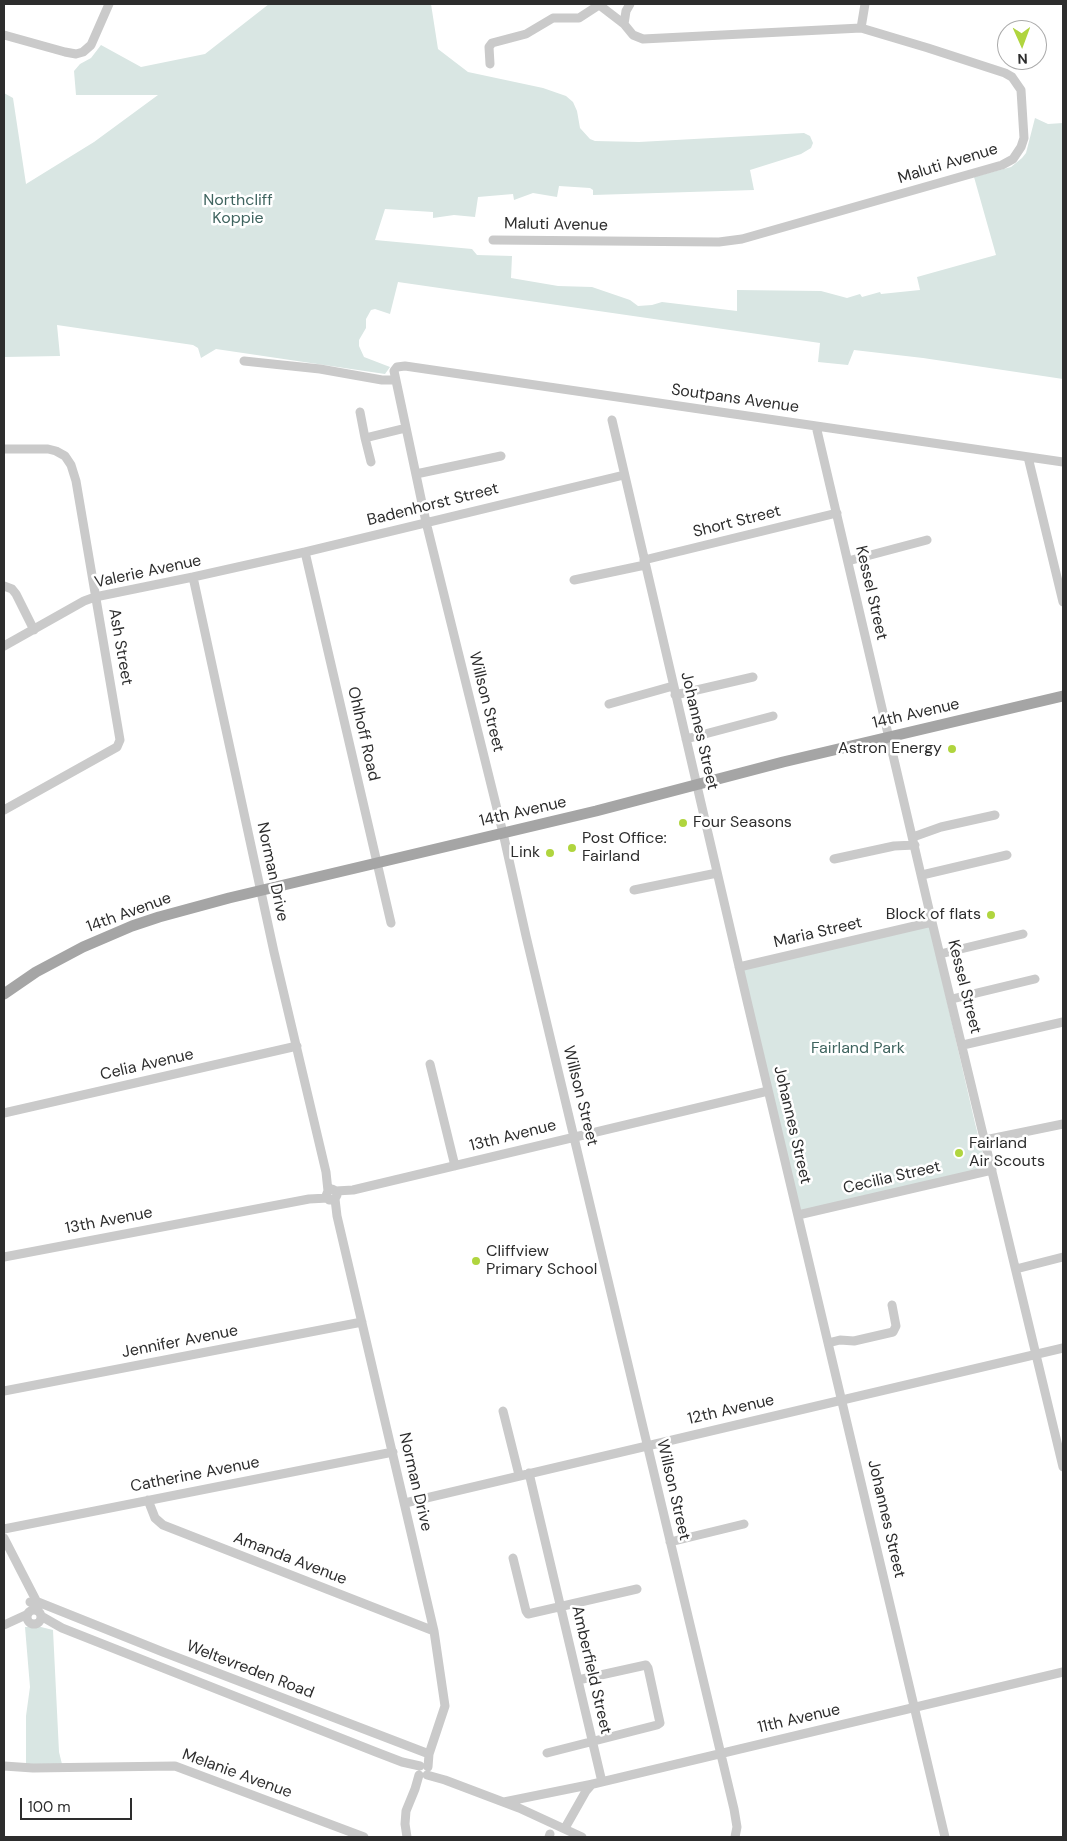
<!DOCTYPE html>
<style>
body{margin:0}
#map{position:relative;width:1067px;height:1841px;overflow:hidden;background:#fff;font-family:"DM Sans",sans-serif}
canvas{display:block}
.frame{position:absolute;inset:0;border:5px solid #2d2d2d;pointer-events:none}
.north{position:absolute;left:997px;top:20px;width:50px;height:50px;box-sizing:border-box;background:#fff;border:1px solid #ababab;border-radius:50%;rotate:178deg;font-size:14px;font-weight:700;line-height:20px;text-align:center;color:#2d2d2d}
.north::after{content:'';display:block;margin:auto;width:18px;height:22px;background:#b0d53e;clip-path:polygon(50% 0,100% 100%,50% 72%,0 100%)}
.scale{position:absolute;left:20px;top:1798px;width:112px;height:22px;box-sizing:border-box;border:2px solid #2d2d2d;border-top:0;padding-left:6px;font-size:15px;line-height:18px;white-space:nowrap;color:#2d2d2d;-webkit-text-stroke:4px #fff;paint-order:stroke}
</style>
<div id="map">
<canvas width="1067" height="1841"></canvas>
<div class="frame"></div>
<div class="north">N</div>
<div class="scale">100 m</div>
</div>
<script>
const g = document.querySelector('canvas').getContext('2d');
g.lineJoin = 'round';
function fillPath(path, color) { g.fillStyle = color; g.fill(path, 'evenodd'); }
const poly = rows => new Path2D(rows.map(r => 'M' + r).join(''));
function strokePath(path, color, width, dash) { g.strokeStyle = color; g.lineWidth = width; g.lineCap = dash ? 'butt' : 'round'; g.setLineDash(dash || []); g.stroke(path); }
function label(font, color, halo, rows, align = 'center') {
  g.font = font + ' "DM Sans",sans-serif'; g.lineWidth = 5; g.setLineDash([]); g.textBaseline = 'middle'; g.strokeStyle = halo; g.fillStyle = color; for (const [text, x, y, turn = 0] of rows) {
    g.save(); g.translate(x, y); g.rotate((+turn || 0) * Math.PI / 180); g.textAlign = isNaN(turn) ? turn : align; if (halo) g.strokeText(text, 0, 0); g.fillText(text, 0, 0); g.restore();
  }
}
const green = poly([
 [269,4,431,4,438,49,468,72,543,88,566,96,573,102,577,111,580,128,590,139,595,141,639,142,804,133,810,136,813,143,811,148,801,154,750,170,754,190,593,195,593,190,590,188,559,186,557,197,533,193,514,200,513,194,478,197,475,217,454,215,433,218,433,212,385,209,375,240,472,249,477,255,512,256,511,278,558,286,592,287,630,300,638,306,652,305,662,302,737,311,737,290,821,291,847,298,860,294,862,297,880,292,881,294,920,290,917,277,996,255,974,177,1011,167,1022,158,1026,153,1035,118,1048,124,1063,123,1063,379,923,358,854,350,848,365,818,362,820,343,398,282,390,314,375,309,371,310,366,319,366,328,359,340,359,346,364,357,390,367,385,374,216,349,201,358,198,348,193,345,57,325,60,356,4,357,4,93,13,98,26,184,94,142,158,95,76,95,74,71,80,64,91,58,101,45,141,67,205,54],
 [929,924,975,1123,987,1171,797,1212,739,969],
 [25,1627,41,1627,53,1630,59,1752,62,1764,26,1764,26,1716,30,1687]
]);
const minor = poly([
 [624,24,626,11,630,4],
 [861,28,865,4],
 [4,35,65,52,76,54,83,52,91,45,109,4],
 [490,64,489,47,492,43,526,34,553,18,579,18,599,5],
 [493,240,719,242,742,239,1002,165,1013,159,1021,147,1024,138,1021,90,1012,77,1005,73,928,48,861,28,643,39,633,35,624,24,598,4],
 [244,361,320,369,382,380,395,380],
 [360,412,365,438,406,428],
 [612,420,748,1005,945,1837],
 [816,426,932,922,1063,1467],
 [365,438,371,462],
 [4,449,48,449,56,451,65,456,71,465,76,481,120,740,117,747,4,810],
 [1028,457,1063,602],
 [416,474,501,456],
 [305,552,391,923],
 [644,560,837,513],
 [848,561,927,540],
 [193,577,274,952,326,1172,328,1191,326,1196,329,1200,335,1199,337,1195,336,1191,332,1189,328,1191],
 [574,580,645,565],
 [4,586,12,589,16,594,34,630],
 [4,646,84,601,95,597,193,577,305,552,624,475],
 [675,695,753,677],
 [609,704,673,686],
 [686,739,773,716],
 [913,837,941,827,995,815],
 [834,859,894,846,915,845],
 [922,875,1007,855],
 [634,890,717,873],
 [940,954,1023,934],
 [739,967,932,922],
 [952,999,1035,979],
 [963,1045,1063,1022],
 [430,1064,455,1166],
 [4,1113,297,1046],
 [985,1140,1063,1124],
 [336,1191,353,1190,768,1091],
 [335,1199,337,1216,434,1631,445,1706,429,1754,428,1767],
 [798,1215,992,1170],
 [4,1257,309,1199,328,1198],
 [1016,1269,1063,1257],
 [828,1343,840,1340,854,1341,893,1332,896,1326,892,1305],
 [4,1391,362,1322],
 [503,1411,519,1475],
 [529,1473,602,1782],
 [148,1500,155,1518,163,1525,434,1631],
 [405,1503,1063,1348],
 [4,1529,393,1452],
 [4,1538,39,1606],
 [670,1542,744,1524],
 [513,1558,526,1611,528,1614,637,1589],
 [30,1602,38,1602,163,1652,429,1754],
 '27 1617a7 7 0 1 1 14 0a7 7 0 1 1-14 0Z',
 [41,1616,62,1628,376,1752,402,1762,420,1766],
 [4,1625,28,1614],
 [547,1753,657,1725,660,1723,648,1668,646,1665,578,1680],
 [4,1766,33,1768,175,1766,364,1837],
 [427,1775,445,1780,519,1808,582,1837],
 [504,1802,593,1784,1063,1672],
 [565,1828,586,1791,592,1784],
 [407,1837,405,1824,406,1811,415,1789,419,1775],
 [549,1837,550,1834],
 [735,1837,737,1827,734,1809,526,936,503,833,426,522,394,371,397,367,405,366,1063,462]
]);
const major = poly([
 [4,994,36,972,83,947,132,926,159,917,229,898,596,811,783,762,1063,696]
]);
const markers = [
 [952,749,5,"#b0d53e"],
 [683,823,5,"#b0d53e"],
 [572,848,5,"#b0d53e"],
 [550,853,5,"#b0d53e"],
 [991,915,5,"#b0d53e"],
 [959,1153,5,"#b0d53e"],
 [476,1261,5,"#b0d53e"]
];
const streetNames = [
 ["Maluti Avenue",948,164,-17],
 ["Maluti Avenue",556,225,1],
 ["Soutpans Avenue",735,399,8],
 ["Badenhorst Street",433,505,-14],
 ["Short Street",737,522,-14],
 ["Valerie Avenue",148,572,-12],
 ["Kessel Street",871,593,77],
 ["Ash Street",120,647,80],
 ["Willson Street",486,702,76],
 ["14th Avenue",916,714,-13],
 ["Johannes Street",699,731,77],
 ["Ohlhoff Road",363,734,77],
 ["14th Avenue",523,812,-13],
 ["Norman Drive",272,872,78],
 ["14th Avenue",129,913,-20],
 ["Maria Street",818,933,-13],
 ["Kessel Street",964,987,76],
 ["Celia Avenue",147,1065,-13],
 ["Willson Street",580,1096,76],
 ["Johannes Street",792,1125,77],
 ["13th Avenue",513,1136,-14],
 ["Cecilia Street",892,1178,-13],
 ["13th Avenue",109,1221,-11],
 ["Jennifer Avenue",180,1342,-11],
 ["12th Avenue",731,1410,-13],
 ["Catherine Avenue",195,1475,-11],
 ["Norman Drive",415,1482,77],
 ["Willson Street",673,1490,77],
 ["Johannes Street",886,1519,77],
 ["Amanda Avenue",290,1559,21],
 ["Weltevreden Road",250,1670,21],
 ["Amberfield Street",591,1670,77],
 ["11th Avenue",799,1719,-13],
 ["Melanie Avenue",237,1774,20]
];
const parkNames = [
 ["Northcliff",238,201],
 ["Koppie",238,219],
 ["Fairland Park",858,1049]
];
const poiNames = [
 ["Astron Energy",942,749,"right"],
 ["Four Seasons",693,823],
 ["Post Office:",582,839],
 ["Fairland",582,857],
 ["Link",540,853,"right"],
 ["Block of flats",981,915,"right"],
 ["Fairland",969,1144],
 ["Air Scouts",969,1162],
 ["Cliffview",486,1252],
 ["Primary School",486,1270]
];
fillPath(green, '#d9e6e3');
strokePath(minor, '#cacaca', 9);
strokePath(major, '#a5a5a5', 11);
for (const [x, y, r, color] of markers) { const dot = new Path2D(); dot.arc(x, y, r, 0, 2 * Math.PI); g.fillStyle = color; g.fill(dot); strokePath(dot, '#fff', 2); }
label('16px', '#2d2d2d', '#fff', streetNames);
label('16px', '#3f645f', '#fff', parkNames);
label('16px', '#2d2d2d', '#fff', poiNames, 'left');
</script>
